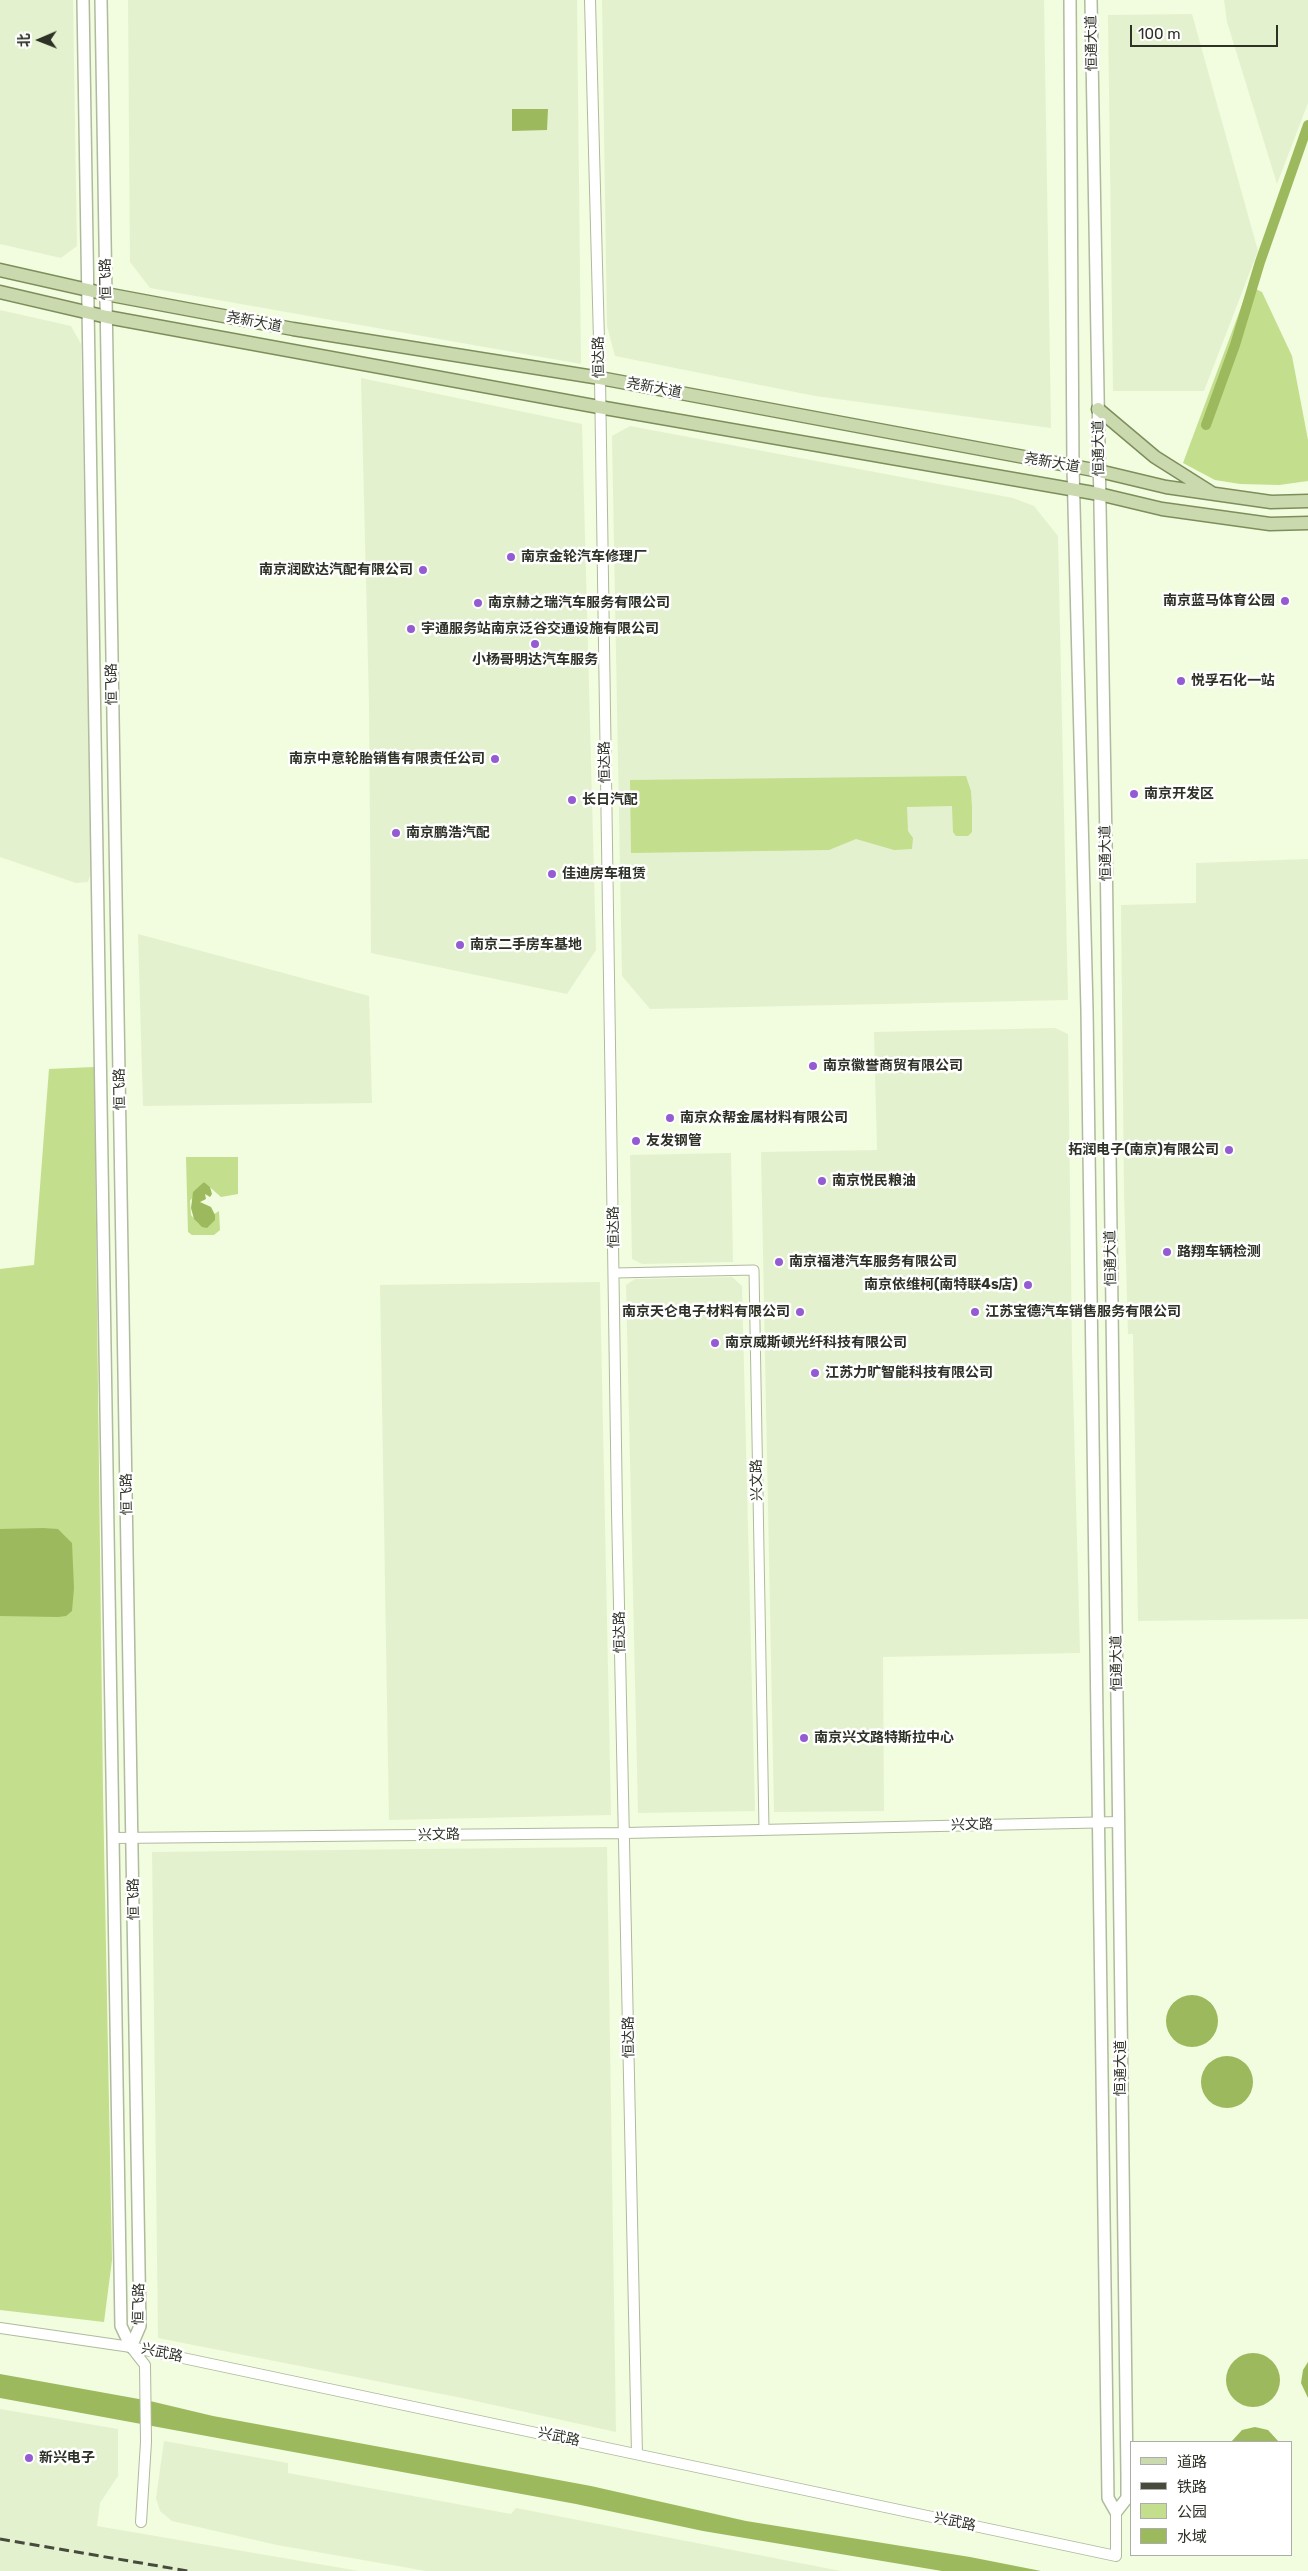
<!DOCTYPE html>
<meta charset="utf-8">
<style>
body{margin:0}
#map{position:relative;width:1308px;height:2571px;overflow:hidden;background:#f2fcdf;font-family:Rubik,"Noto Sans SC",sans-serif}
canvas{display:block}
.legend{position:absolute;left:1130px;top:2441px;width:162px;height:115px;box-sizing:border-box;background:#fff;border:1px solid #abada8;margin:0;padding:6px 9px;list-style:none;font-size:15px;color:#2d3126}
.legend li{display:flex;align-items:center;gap:10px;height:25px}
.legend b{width:25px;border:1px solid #abada8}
.north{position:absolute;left:15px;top:15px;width:50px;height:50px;-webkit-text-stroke:4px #fff;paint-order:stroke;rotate:269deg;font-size:14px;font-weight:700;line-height:20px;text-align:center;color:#2d3126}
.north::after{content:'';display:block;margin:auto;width:18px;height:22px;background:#2d3126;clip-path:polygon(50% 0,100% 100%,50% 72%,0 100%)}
.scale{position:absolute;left:1130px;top:25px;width:148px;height:22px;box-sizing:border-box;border:2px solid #2d3126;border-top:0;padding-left:6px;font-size:15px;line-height:18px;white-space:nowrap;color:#2d3126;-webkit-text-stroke:4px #fff;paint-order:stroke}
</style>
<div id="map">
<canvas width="1308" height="2571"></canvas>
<ul class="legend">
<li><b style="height:6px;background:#cbd9ae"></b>道路</li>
<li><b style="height:6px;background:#474b3e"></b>铁路</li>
<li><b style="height:14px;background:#c3de8c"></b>公园</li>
<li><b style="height:14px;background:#9db95d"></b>水域</li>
</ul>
<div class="north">北</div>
<div class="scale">100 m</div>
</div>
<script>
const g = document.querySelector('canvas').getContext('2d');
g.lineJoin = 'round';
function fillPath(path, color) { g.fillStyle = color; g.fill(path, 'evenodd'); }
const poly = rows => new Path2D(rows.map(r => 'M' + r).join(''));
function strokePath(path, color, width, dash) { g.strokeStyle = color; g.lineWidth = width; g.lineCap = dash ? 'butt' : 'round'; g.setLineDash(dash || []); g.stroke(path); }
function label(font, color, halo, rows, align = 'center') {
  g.font = font + ' Rubik,"Noto Sans SC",sans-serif'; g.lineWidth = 5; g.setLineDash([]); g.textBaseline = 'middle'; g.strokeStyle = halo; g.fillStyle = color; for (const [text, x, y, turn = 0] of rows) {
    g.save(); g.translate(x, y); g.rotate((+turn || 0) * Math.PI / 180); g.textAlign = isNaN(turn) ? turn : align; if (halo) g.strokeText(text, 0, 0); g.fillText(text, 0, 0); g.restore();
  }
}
const built = poly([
 [0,0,73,0,77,246,61,258,0,244],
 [128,0,577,0,581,364,150,288,130,262],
 [602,0,1044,0,1051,428,815,396,615,356,607,326],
 [1224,0,1308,0,1308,103,1277,184,1227,22],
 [1192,14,1258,251,1204,391,1113,391,1108,15],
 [0,310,71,326,81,344,91,873,88,882,76,883,0,857],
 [361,378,582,424,596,950,567,994,371,953,369,704],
 [630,426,1013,498,1034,506,1058,536,1068,1000,650,1009,622,976,612,436],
 [1308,859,1308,1619,1138,1621,1133,1334,1128,1334,1124,1191,1121,905,1196,903,1196,863],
 [138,934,369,996,372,1103,143,1106],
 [1055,1028,1068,1034,1072,1350,1080,1653,883,1657,884,1811,774,1812,761,1152,877,1150,874,1032],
 [731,1153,733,1262,642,1264,632,1259,630,1155],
 [732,1277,742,1286,755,1811,638,1813,626,1285,635,1279],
 [600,1282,611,1815,389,1820,380,1285],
 [607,1847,616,2432,462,2398,158,2338,152,1852],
 [0,2409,118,2429,118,2476,100,2503,97,2526,359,2571,0,2571],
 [164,2441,288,2463,288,2473,511,2514,516,2508,841,2571,426,2571,277,2545,172,2521,160,2511,156,2498]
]);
const green = poly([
 [1249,286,1262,292,1292,356,1308,440,1308,481,1279,485,1240,484,1215,480,1183,463],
 [966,776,971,791,972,808,972,832,968,836,956,836,953,832,952,806,907,807,908,831,913,838,912,849,894,850,856,839,829,850,631,853,630,780],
 [94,1067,103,1793,112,2260,104,2322,0,2310,0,1269,34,1265,49,1069],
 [186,1157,238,1157,238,1194,221,1197,204,1182,190,1201,191,1215,199,1224,219,1211,220,1230,214,1235,192,1235,188,1232]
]);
const water = poly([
 [512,109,548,109,547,130,512,131],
 [204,1182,210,1187,212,1194,210,1197,205,1194,206,1199,200,1202,211,1207,215,1215,215,1220,207,1228,202,1227,194,1219,191,1208,193,1192],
 [43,1528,58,1529,72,1543,74,1588,72,1611,66,1616,58,1617,0,1616,0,1529],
 '1166 2021a26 26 0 1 1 52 0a26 26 0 1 1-52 0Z',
 '1201 2082a26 26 0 1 1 52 0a26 26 0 1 1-52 0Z',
 '1226 2380a27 27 0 1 1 54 0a27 27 0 1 1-54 0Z',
 [1308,2362,1308,2398,1301,2383,1303,2370],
 [0,2374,150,2401,213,2416,591,2486,746,2521,970,2557,1041,2571,942,2571,703,2531,576,2504,0,2398],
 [1255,2427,1268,2430,1279,2442,1231,2442,1242,2430]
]);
const canal = poly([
 [1206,425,1235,345,1260,262,1308,125]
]);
const minor = poly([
 [615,1273,754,1270,764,1830]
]);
const tertiary = poly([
 [590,0,600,378,617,1511,637,2454],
 [114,1838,625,1833,1119,1822],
 [0,2328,131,2347,1116,2556,1116,2512],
 [131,2347,145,2365,146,2442,141,2522]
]);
const secondary = poly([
 [83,0,121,2326,131,2347],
 [101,0,140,2326,131,2347],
 [1070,0,1073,467,1087,1010,1108,2498,1116,2512,1127,2498,1127,2476,1106,842,1091,0]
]);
const primary = poly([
 [0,270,106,294,293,329,600,378,1099,471,1166,487,1271,502,1308,501],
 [0,292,107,317,599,407,1099,494,1162,509,1270,524,1308,523],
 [1098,409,1155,457,1212,493]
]);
const rail = poly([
 [0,2539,188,2571]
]);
const markers = [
 [511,557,5,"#945bd2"],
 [423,570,5,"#945bd2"],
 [1285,601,5,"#945bd2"],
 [478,603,5,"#945bd2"],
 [411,629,5,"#945bd2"],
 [535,644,5,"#945bd2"],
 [1181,681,5,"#945bd2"],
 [495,759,5,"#945bd2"],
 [1134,794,5,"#945bd2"],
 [572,800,5,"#945bd2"],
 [396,833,5,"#945bd2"],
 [552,874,5,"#945bd2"],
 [460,945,5,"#945bd2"],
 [813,1066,5,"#945bd2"],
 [670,1118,5,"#945bd2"],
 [636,1141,5,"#945bd2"],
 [1229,1150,5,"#945bd2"],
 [822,1181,5,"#945bd2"],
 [1167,1252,5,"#945bd2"],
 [779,1262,5,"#945bd2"],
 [1028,1285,5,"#945bd2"],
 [800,1312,5,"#945bd2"],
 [975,1312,5,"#945bd2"],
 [715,1343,5,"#945bd2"],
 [815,1373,5,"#945bd2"],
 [804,1738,5,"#945bd2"],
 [29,2458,5,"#945bd2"]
];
const streetNames = [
 ["恒通大道",1092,43,-91],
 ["恒飞路",106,279,-91],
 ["尧新大道",254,322,11],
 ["恒达路",599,357,-91],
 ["尧新大道",654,388,11],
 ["恒通大道",1099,448,-91],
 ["尧新大道",1052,463,10],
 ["恒飞路",112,684,-91],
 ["恒达路",605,762,-91],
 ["恒通大道",1106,853,-91],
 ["恒飞路",120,1089,-91],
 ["恒达路",614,1227,-91],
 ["恒通大道",1111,1258,-91],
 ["兴文路",757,1480,-91],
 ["恒飞路",127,1494,-91],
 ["恒达路",620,1632,-91],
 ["恒通大道",1117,1663,-91],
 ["兴文路",972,1825,-1],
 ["兴文路",439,1835,-1],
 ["恒飞路",134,1899,-91],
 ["恒达路",629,2037,-91],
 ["恒通大道",1121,2068,-90],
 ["恒飞路",139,2304,-89],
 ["兴武路",162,2353,12],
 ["兴武路",559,2437,12],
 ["兴武路",955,2522,12]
];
const poiNames = [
 ["南京金轮汽车修理厂",521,557],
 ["南京润欧达汽配有限公司",413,570,"right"],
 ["南京蓝马体育公园",1275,601,"right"],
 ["南京赫之瑞汽车服务有限公司",488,603],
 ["宇通服务站南京泛谷交通设施有限公司",421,629],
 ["小杨哥明达汽车服务",535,660,"center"],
 ["悦孚石化一站",1191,681],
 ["南京中意轮胎销售有限责任公司",485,759,"right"],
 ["南京开发区",1144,794],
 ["长日汽配",582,800],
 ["南京鹏浩汽配",406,833],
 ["佳迪房车租赁",562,874],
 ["南京二手房车基地",470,945],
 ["南京徽誉商贸有限公司",823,1066],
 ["南京众帮金属材料有限公司",680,1118],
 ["友发钢管",646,1141],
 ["拓润电子(南京)有限公司",1219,1150,"right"],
 ["南京悦民粮油",832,1181],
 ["路翔车辆检测",1177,1252],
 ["南京福港汽车服务有限公司",789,1262],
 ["南京依维柯(南特联4s店)",1018,1285,"right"],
 ["南京天仑电子材料有限公司",790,1312,"right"],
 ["江苏宝德汽车销售服务有限公司",985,1312],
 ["南京威斯顿光纤科技有限公司",725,1343],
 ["江苏力旷智能科技有限公司",825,1373],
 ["南京兴文路特斯拉中心",814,1738],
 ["新兴电子",39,2458]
];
fillPath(built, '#e4f1ce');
fillPath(green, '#c3de8c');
fillPath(water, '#9db95d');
strokePath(canal, '#9db95d', 10);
strokePath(minor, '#b0ba9e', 11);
strokePath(tertiary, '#b0ba9e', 12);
strokePath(secondary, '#b0ba9e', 14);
strokePath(primary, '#7d8e5b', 15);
strokePath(minor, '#fff', 9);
strokePath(tertiary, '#fff', 10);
strokePath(secondary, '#fff', 11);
strokePath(primary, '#cbd9ae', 12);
strokePath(rail, '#474b3e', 3, [10, 5]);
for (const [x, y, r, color] of markers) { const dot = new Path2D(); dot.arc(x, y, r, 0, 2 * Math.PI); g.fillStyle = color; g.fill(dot); strokePath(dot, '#fff', 2); }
label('14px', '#2d3126', '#fff', streetNames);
label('bold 14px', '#2d3126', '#fff', poiNames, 'left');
</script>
